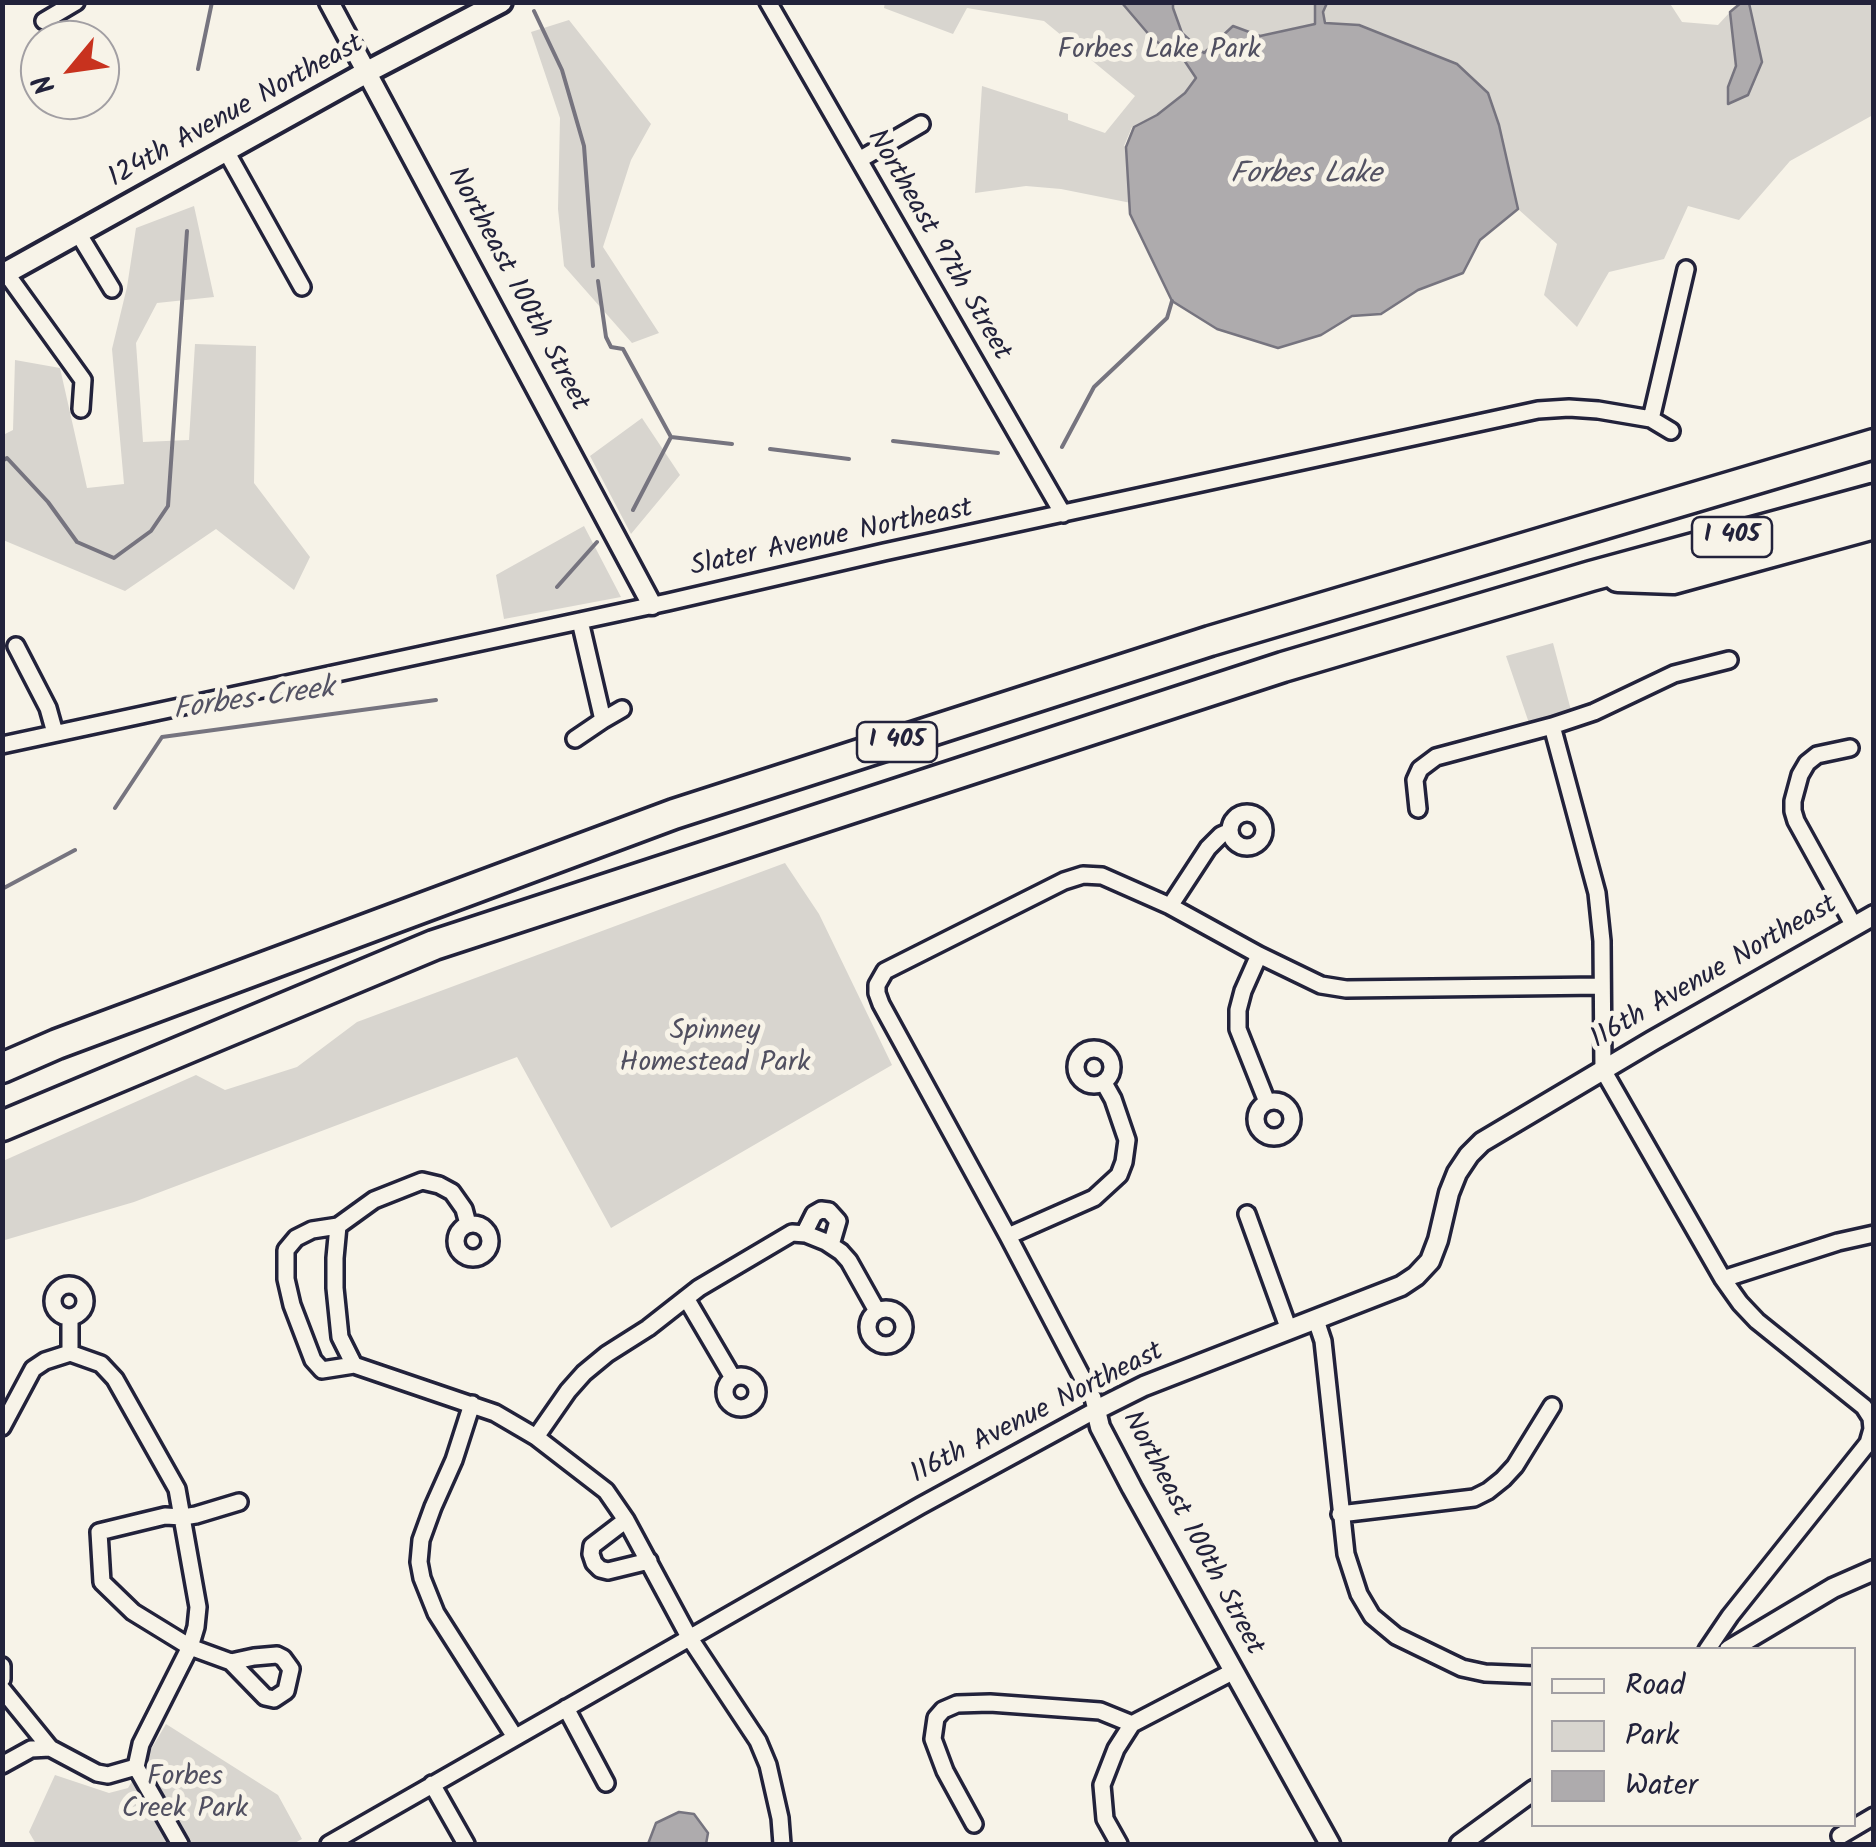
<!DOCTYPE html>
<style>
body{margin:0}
#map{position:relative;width:1876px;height:1847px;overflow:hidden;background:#f7f3e8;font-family:Kalam,sans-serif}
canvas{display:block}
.frame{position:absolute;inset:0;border:5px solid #22223b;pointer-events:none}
.legend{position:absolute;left:1531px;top:1647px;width:325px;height:180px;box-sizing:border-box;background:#f7f3e8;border:2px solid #a29fa3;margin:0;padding:12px 18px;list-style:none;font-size:30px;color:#22223b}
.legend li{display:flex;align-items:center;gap:20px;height:50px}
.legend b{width:50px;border:2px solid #a29fa3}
.north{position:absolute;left:20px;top:20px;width:100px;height:100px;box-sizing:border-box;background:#f7f3e8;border:2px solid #a29fa3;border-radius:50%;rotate:241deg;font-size:28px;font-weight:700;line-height:40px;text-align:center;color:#22223b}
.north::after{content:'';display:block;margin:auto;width:35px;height:45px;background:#c8321e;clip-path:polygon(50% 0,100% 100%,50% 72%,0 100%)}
</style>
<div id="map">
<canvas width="1876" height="1847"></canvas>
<div class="frame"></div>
<ul class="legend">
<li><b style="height:12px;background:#f7f3e8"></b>Road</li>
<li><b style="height:28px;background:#d8d5cf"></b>Park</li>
<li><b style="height:28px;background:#aeabad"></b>Water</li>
</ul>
<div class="north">N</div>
</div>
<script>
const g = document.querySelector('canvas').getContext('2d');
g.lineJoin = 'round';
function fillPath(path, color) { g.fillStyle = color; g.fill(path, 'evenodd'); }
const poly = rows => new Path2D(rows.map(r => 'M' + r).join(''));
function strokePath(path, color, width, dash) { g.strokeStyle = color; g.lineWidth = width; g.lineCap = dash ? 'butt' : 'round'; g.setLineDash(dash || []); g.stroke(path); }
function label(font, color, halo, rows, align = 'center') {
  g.font = font + ' Kalam,sans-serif'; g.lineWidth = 10; g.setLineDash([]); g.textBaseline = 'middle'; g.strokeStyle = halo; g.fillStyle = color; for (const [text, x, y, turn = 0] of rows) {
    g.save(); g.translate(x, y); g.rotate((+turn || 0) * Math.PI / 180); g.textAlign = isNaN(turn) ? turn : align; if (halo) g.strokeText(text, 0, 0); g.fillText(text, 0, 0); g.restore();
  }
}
const green = poly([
 [885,2,1315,2,1315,24,1270,34,1157,115,1132,127,1124,146,1126,147,1136,204,1061,189,1026,186,975,193,982,86,1068,114,1068,120,1105,133,1135,96,1044,21,967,8,953,34,884,8],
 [1327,2,1669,2,1682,22,1718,25,1730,12,1736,66,1728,87,1729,103,1762,62,1749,3,1873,3,1873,115,1790,161,1739,220,1688,206,1664,259,1609,272,1577,327,1544,295,1557,244,1518,209,1499,125,1457,64,1359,25,1324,23,1323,12],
 [569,20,651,124,631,160,603,247,659,333,632,343,564,266,558,209,560,118,531,32],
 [194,206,214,297,157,303,136,343,143,442,189,440,195,344,256,346,254,483,310,557,294,590,216,529,125,591,3,540,3,435,13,430,15,360,60,368,87,488,124,484,112,349,127,287,136,228],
 [642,418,680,475,631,534,590,456],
 [584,526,621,597,504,619,496,575],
 [1553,643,1572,714,1530,726,1506,656],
 [785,863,819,914,892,1065,611,1228,517,1057,134,1202,5,1240,3,1243,3,1161,196,1075,225,1090,297,1067,357,1022],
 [166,1724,278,1795,302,1839,293,1844,36,1844,29,1832,55,1775,109,1793,128,1788]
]);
const water = poly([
 [1742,2,1749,3,1762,62,1748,95,1728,104,1728,87,1736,66,1730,12,1742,2],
 [1122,3,1173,3,1173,8,1182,33,1204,53,1233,26,1260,36,1315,24,1315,3,1327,3,1323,12,1325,23,1359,25,1457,64,1488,93,1499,125,1518,209,1480,240,1463,273,1418,290,1381,314,1352,316,1321,335,1278,348,1217,329,1172,301,1130,214,1126,147,1134,127,1157,115,1185,93,1196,78,1180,54,1165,48,1151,37,1122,3],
 [679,1812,694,1814,708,1833,706,1844,648,1844,656,1823,679,1812]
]);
const stream = poly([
 [534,11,562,70,584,146,593,266],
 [198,69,212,2],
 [598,281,606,337,611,347,623,349,671,437],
 [893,441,998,453],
 [1062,447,1094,387,1167,318,1172,301],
 [770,449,849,459],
 [2,461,7,458,48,502,77,542,114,558,151,531,168,506,187,231],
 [633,510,671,437,732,444],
 [557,587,597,542],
 [115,808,162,737,436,700],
 [2,889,75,850]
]);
const minor = poly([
 [768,2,1063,514],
 [44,21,76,2],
 [226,151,302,287],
 [859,160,921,124],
 [78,233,112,289],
 [6,273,83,380,81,409],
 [1651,419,1686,269],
 [16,646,48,708,55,733],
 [603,720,622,709],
 [1552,726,1597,893,1602,941,1603,1070,1723,1279,1740,1303,1757,1321,1864,1407,1871,1418,1872,1429,1868,1443,1730,1616,1707,1650],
 [575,739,603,720,580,621],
 [2,745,668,602,884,552,1538,410,1569,408,1598,410,1651,419,1671,431],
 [1850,748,1817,755,1807,763,1800,775,1793,801,1793,811,1796,821,1854,926],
 [1418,809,1415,780,1420,769,1436,757,1552,726,1594,712,1674,674,1729,660],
 '1230 830a17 17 0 1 1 34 0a17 17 0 1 1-34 0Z',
 [1170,906,1208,848,1221,835,1230,831],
 [1259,955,1243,991,1238,1010,1238,1029,1267,1102],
 '1076 1067a18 18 0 1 1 36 0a18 18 0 1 1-36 0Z',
 '1256 1119a18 18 0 1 1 36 0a18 18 0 1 1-36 0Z',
 [1247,1214,1289,1330],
 '456 1241a17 17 0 1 1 34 0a17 17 0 1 1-34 0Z',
 [468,1224,464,1209,452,1192,439,1185,422,1181,374,1200,338,1226,312,1230,296,1238,286,1250,286,1279,292,1305,313,1360,322,1370,354,1365,495,1413,536,1437,606,1491,626,1520,689,1637,758,1741,768,1765,780,1818,782,1844],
 [338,1226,335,1258,335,1288,340,1337,354,1365],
 [804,1234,814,1214,821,1210,829,1211,838,1221,831,1245],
 [1008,1236,1094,1198,1119,1175,1124,1162,1127,1140,1113,1099,1104,1083],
 [1723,1279,1838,1242,1874,1234],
 '53 1301a16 16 0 1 1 32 0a16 16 0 1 1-32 0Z',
 [686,1298,733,1378],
 '868 1327a18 18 0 1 1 36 0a18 18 0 1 1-36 0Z',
 [70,1317,70,1353,101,1364,115,1379,177,1489,198,1607,196,1627,190,1647,141,1744,136,1767],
 [1316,1320,1323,1341,1346,1554,1359,1594,1372,1616,1396,1636,1462,1668,1485,1673,1534,1675],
 '725 1392a16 16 0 1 1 32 0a16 16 0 1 1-32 0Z',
 [472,1404,454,1460,433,1507,421,1540,419,1562,422,1578,436,1613,515,1737],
 [2,1427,33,1369,45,1361,70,1353],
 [536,1437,568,1391,584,1373,607,1354,648,1328,699,1288,792,1233,806,1234,826,1242,841,1252,849,1261,877,1311],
 [1340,1514,1474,1498,1488,1491,1503,1479,1515,1466,1552,1406],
 [626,1520,592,1546,591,1554,594,1563,600,1569,608,1571,649,1561],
 [231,1662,254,1657,277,1655,283,1658,291,1669,286,1691,274,1699,265,1697,231,1662,190,1647,133,1612,102,1582,99,1532,165,1516,183,1517,196,1515,239,1502],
 [2,1666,2,1679],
 [2,1689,50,1748],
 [566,1708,606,1783],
 [1132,1724,1232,1672],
 [2,1765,31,1749,50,1748,97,1773,108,1775,136,1767],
 [136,1767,180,1844],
 [432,1784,466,1844],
 [974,1824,945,1771,933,1739,936,1718,943,1710,957,1704,990,1703,1100,1711,1132,1724],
 [1840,1836,1874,1816],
 [329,1844,920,1506,1096,1410,1093,1398,1008,1236,881,1004,877,993,877,985,885,971,1064,881,1083,875,1102,876,1170,906,1259,955,1321,985,1346,989,1602,986],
 [1119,1844,1105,1819,1102,1785,1116,1749,1132,1724]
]);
const tertiary = poly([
 [329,2,652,605],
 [1729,1650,1833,1588,1874,1570],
 [1330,1844,1132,1488,1100,1427,1096,1410,1144,1386,1401,1286,1416,1276,1430,1261,1438,1240,1449,1193,1457,1173,1469,1155,1482,1142,1652,1041,1874,915],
 [1460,1844,1534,1790]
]);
const secondary = poly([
 [2,275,367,72,501,2]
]);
const motorway = poly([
 [1618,577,1673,579,1874,524],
 [2,1068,57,1044,674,814,1210,641,1874,444],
 [2,1126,434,945,1283,667,1591,576,1874,499]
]);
const shields = [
 [1732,537,80],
 [897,742,80]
];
const shieldNames = [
 ["I 405",1732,537],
 ["I 405",897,742]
];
const parkNames = [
 ["Forbes Lake Park",1159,52],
 ["Spinney",715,1033],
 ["Homestead Park",715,1065],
 ["Forbes",185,1779],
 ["Creek Park",185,1811]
];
const streetNames = [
 ["124th Avenue Northeast",237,113,-29],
 ["Northeast 97th Street",937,246,60],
 ["Northeast 100th Street",516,290,62],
 ["Slater Avenue Northeast",832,540,-12],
 ["116th Avenue Northeast",1715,974,-30],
 ["116th Avenue Northeast",1038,1415,-27],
 ["Northeast 100th Street",1191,1534,62]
];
const waterNames = [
 ["Forbes Lake",1306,177],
 ["Forbes Creek",254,702,-8]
];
fillPath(green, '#d8d5cf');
fillPath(water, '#aeabad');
strokePath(water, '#76747f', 2.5);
strokePath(stream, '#76747f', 4);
strokePath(minor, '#22223b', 22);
strokePath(tertiary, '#22223b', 25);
strokePath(secondary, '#22223b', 28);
strokePath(motorway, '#22223b', 35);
strokePath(minor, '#f7f3e8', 15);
strokePath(tertiary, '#f7f3e8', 18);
strokePath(secondary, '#f7f3e8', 20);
strokePath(motorway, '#f7f3e8', 28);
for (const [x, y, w] of shields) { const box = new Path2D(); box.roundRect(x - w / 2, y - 20, w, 40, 8); g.fillStyle = '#f7f3e8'; g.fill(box); strokePath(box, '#22223b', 2.5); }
label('bold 25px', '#22223b', null, shieldNames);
label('28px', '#504f60', '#f7f3e8', parkNames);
label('28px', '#22223b', '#f7f3e8', streetNames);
label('italic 30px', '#535263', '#f7f3e8', waterNames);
</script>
